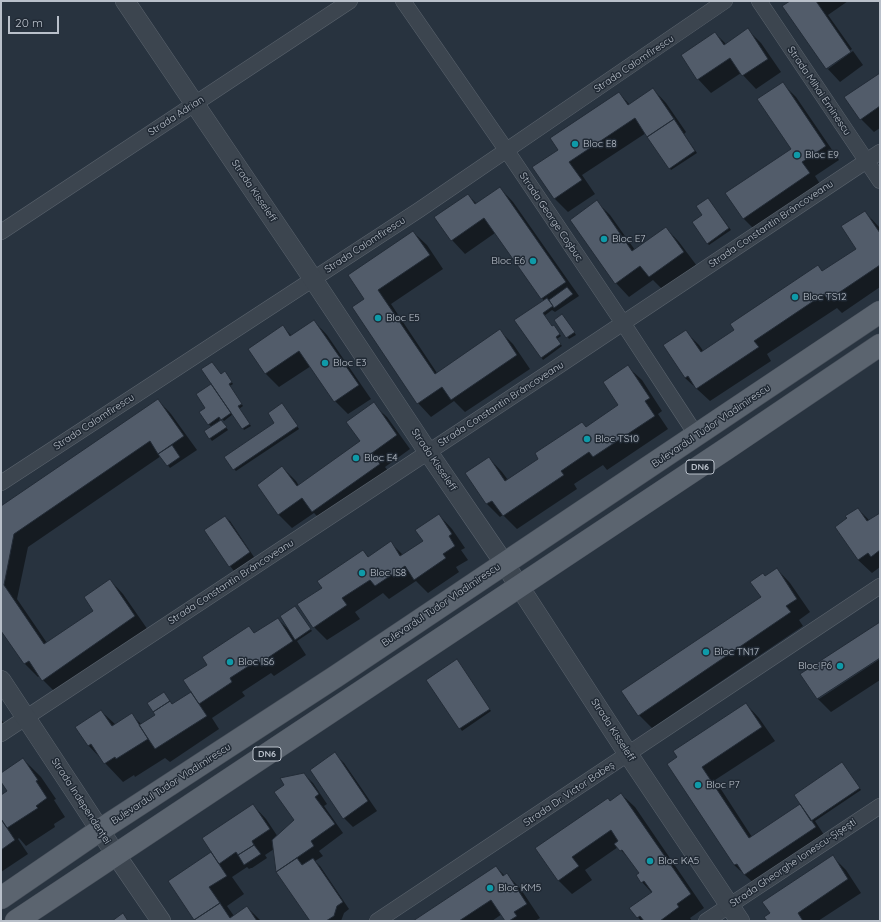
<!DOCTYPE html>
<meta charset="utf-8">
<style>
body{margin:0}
#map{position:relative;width:881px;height:922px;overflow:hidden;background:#28333f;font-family:Quicksand,sans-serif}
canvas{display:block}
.frame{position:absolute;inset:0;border:2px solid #b9c0ca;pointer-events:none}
.scale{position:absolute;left:8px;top:16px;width:51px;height:18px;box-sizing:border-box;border:2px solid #b9c0ca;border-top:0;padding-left:5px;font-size:12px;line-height:14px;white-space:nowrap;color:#b9c0ca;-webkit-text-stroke:3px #212a35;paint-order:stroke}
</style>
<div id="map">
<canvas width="881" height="922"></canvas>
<div class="frame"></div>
<div class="scale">20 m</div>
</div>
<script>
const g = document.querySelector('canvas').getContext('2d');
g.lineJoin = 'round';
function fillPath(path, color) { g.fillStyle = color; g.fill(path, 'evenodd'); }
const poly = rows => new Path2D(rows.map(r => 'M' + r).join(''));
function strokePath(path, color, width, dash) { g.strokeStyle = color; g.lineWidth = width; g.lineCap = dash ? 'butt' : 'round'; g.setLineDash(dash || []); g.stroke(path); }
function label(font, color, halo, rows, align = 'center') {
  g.font = font + ' Quicksand,sans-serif'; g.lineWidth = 3; g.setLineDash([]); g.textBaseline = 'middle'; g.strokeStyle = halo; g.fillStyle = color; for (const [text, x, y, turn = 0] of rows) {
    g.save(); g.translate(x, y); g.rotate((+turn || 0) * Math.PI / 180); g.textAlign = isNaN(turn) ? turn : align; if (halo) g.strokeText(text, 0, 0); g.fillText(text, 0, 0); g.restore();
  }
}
const shadow = poly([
 [791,1,848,1,828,15,852,49,828,66,828,69,853,51,863,65,840,82,827,68],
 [748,30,761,43,781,72,756,89,741,73,711,93,698,79,682,55,715,33,726,44],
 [880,74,880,128,874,132,861,119],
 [782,83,796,97,839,160,815,176,822,187,757,232,743,218,792,149],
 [653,89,666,103,686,132,684,134,697,153,671,170,646,133,582,175,595,194,568,212,555,199,559,150,619,93,630,105],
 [500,188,513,202,579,296,555,312,552,310,544,316,552,327,555,328,561,336,557,339,562,346,543,360,516,320,544,301,495,233,465,254,452,240,468,195,477,204],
 [710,201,731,230,709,245,707,243,703,215],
 [597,202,610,215,635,250,666,228,679,242,697,266,663,290,653,280,629,297,616,283],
 [865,212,880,228,880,287,842,313,837,308,767,354,771,361,710,401,685,378,686,332,699,345,704,352,735,330,818,266,823,272,858,249],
 [413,232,427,245,443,269,391,304,437,373,500,331,513,344,530,369,465,412,454,401,431,417,418,403,353,308,365,300],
 [564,317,576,335,569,339,555,320],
 [314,321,327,335,371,399,348,414,335,401,311,366,279,387,266,374,250,349,283,327,292,336],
 [628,367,642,380,662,411,658,414,668,429,607,470,603,465,574,484,577,489,517,529,503,515,500,517,487,504,466,473,489,458,502,472,508,480,619,406],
 [227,374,233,384,230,386,243,406,239,409,251,426,244,430,233,414,224,421,222,419,219,419,228,430,212,441,205,432,212,427,208,424,207,408,197,394,212,384,221,375],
 [158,400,171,414,197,450,170,468,161,456,28,547,17,599,47,643,94,611,110,580,123,594,148,630,56,693,43,680,40,676,38,677,25,664,1,629,1,508],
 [282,404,299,429,236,471,234,469,276,423],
 [373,404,387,417,410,449,385,467,393,477,326,525,314,513,292,528,279,515,258,485,282,467,296,481,299,486,361,441],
 [858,509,870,521,880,514,880,567,872,573,858,560,848,519],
 [439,515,452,529,465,548,461,550,468,560,456,567,459,572,428,593,416,581,389,599,383,593,355,612,360,619,327,640,314,627,323,588,363,551,369,557,391,543,403,555,424,541],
 [225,517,230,521,254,557,234,571,230,566],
 [777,569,790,583,810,612,799,620,803,626,652,728,639,715,762,597,765,577],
 [295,607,312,631,297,641,306,655,274,676,271,673,242,692,245,696,212,718,219,729,170,762,165,758,135,777,134,775,123,782,88,745,101,711,116,725,132,715,142,725,157,715,164,693,168,698,173,705,192,692,208,665,249,628,255,634,278,619,287,628],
 [880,623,880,657,819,697,819,699,880,659,880,680,831,712,818,699,802,674],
 [459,663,491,711,462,731,428,680],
 [746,704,759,718,775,741,715,780,752,837,801,804,844,765,861,790,815,821,828,841,758,887,734,865,668,764],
 [1,719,6,726,1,730],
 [335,754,344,763,377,811,353,827,344,818],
 [23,759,41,777,56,799,54,800,65,817,54,824,55,827,26,846,19,838,18,839,28,854,1,872,1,797,9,791,1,780,1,774],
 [304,774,313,783,327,804,324,806,343,833,319,851,323,856,315,861,320,866,349,909,344,913,341,921,311,921,277,871,274,849,265,855,267,858,252,868,251,868,249,869,247,867,232,877,244,894,227,906,234,916,247,907,261,921,196,921,214,857,253,805,266,819,278,837,295,821],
 [621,794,635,807,704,908,690,918,692,921,641,921,631,908,652,893,642,882,640,873,633,863,618,847,585,870,592,880,572,894,558,880,536,848],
 [832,856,846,870,861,893,818,921,768,921],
 [496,867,505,876,507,875,520,888,540,918,535,921,507,921,502,914,492,921,415,921]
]);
const building = poly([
 [790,1,816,1,851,52,826,69,782,6,790,1],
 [748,28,768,59,742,76,730,58,697,80,681,55,715,32,724,45,748,28],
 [880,73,880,106,860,120,844,97,880,73],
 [783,82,826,146,802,162,810,173,743,219,725,193,791,149,757,99,783,82],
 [653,88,674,119,647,137,635,118,569,162,582,180,554,199,532,167,558,150,550,138,619,92,628,105,653,88],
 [674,119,695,151,669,169,647,137,674,119],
 [500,187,566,282,541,299,484,218,451,241,434,217,468,194,475,204,500,187],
 [708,198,729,228,707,244,692,222,702,215,696,206,708,198],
 [597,200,632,251,666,227,684,252,649,277,640,266,615,284,570,220,597,200],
 [865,211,880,233,880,265,828,300,824,294,754,341,759,347,696,389,688,376,685,378,663,345,686,330,701,352,734,330,730,324,818,265,822,271,856,249,841,226,865,211],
 [413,231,430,255,378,290,435,374,500,329,517,355,451,400,442,387,417,404,352,307,364,299,348,275,413,231],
 [567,287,573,294,554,308,549,300,567,287],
 [547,298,553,306,543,313,552,326,554,325,560,334,556,337,561,344,541,358,514,320,547,298],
 [562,314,575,332,566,338,554,320,562,314],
 [314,320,359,385,334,402,299,351,265,374,248,349,283,325,290,336,314,320],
 [212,362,221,374,225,371,232,382,229,384,242,404,238,406,250,424,242,429,201,369,212,362],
 [628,365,650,398,645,401,655,416,593,457,589,452,561,471,564,475,503,516,492,501,486,504,465,473,489,457,505,481,538,459,535,453,582,422,586,427,618,405,603,382,628,365],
 [211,384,231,413,221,420,219,417,208,425,199,412,205,408,196,394,211,384],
 [158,399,184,436,158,454,150,441,14,534,4,585,44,644,93,611,84,597,110,579,135,616,42,681,29,661,24,664,1,631,1,506,158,399],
 [374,402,397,435,372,453,380,464,312,512,302,498,278,515,257,485,282,466,297,486,360,441,346,422,374,402],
 [282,403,298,426,233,470,224,457,274,423,268,413,282,403],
 [221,420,227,427,209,439,204,431,221,420],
 [172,445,180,457,167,466,158,454,172,445],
 [858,508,867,521,880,513,880,550,871,557,868,553,858,560,835,527,847,518,845,516,858,508],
 [439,514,452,534,449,536,455,546,443,554,446,558,414,580,405,566,375,586,370,580,342,598,347,605,313,628,297,604,322,588,317,581,363,550,368,557,391,541,400,556,423,541,415,530,439,514],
 [225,516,250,552,229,567,204,530,225,516],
 [777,568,797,599,786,606,791,612,638,716,621,691,761,597,750,582,763,573,765,576,777,568],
 [295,606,311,629,295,640,280,616,295,606],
 [278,618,293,641,260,663,258,660,230,678,232,682,199,704,183,680,207,665,202,657,249,626,254,633,278,618],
 [880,622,880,658,817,699,800,674,880,622],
 [457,659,490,709,459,729,426,680,457,659],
 [164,692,170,701,153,712,147,703,164,692],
 [191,692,207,716,155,749,139,725,155,715,153,712,170,701,172,704,191,692],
 [746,703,762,727,702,767,749,838,800,804,816,827,744,875,737,864,734,865,667,764,677,757,673,751,746,703],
 [101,710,112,726,132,713,148,739,116,759,115,757,104,764,91,744,88,746,75,727,101,710],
 [335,752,368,801,343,819,310,770,335,752],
 [23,758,38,780,36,781,47,798,36,806,38,808,7,828,1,819,1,795,7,791,1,782,1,773,23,758],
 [842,762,860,788,811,821,794,795,842,762],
 [304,773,319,794,315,797,335,824,311,841,314,846,276,872,272,840,294,820,274,792,284,785,280,778,304,773],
 [621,793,691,894,677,904,679,907,660,921,644,921,640,916,637,918,629,908,652,892,644,881,641,883,636,875,639,873,622,850,620,851,614,844,618,841,611,830,572,857,579,866,558,881,535,848,608,798,610,801,621,793],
 [253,804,270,829,252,841,254,845,238,855,236,852,219,864,202,838,253,804],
 [1,819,15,840,1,850,1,819],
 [254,845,261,854,244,865,238,855,254,845],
 [211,852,227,876,209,887,220,903,194,920,168,881,211,852],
 [833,855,848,879,798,913,803,921,767,921,764,917,770,913,762,902,833,855],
 [297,858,302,865,313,858,343,902,337,906,334,916,326,921,310,921,276,872,297,858],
 [496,866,503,876,507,873,527,904,514,912,517,916,509,921,505,921,491,900,459,921,413,921,496,866],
 [220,903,230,918,247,906,257,921,195,921,194,920,220,903],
 [123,913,128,921,112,921,123,913]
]);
const minor = poly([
 [403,1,507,151,623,323,697,436],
 [759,1,880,181],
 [1,232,350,1],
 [1,483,419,210,725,1],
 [1,734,548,373,880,152],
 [377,921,880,586],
 [706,921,880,806]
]);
const tertiary = poly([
 [125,1,303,264,428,452,504,563,628,754,740,921],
 [1,680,79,798,116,855,161,921]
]);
const primary = poly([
 [1,898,100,830,335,677,880,312],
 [16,921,726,449,880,345]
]);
const markers = [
 [575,144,4,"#0f9aa8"],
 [797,155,4,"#0f9aa8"],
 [604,239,4,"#0f9aa8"],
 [533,261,4,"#0f9aa8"],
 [795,297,4,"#0f9aa8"],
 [378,318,4,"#0f9aa8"],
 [325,363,4,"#0f9aa8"],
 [587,439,4,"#0f9aa8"],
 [356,458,4,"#0f9aa8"],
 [362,573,4,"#0f9aa8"],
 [706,652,4,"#0f9aa8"],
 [230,662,4,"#0f9aa8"],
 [840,666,4,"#0f9aa8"],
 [698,785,4,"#0f9aa8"],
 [650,861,4,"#0f9aa8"],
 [490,888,4,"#0f9aa8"]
];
const shields = [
 [700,467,28],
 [267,754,28]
];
const shieldNames = [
 ["DN6",700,467],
 ["DN6",267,754]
];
const streetNames = [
 ["Strada Calomfirescu",634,64,-34],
 ["Strada Mihai Eminescu",819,91,56],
 ["Strada Adrian",176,116,-33],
 ["Strada Kisseleff",254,191,56],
 ["Strada George Coșbuc",551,217,56],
 ["Strada Constantin Brâncoveanu",771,224,-34],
 ["Strada Calomfirescu",365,245,-33],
 ["Strada Constantin Brâncoveanu",501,404,-33],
 ["Strada Calomfirescu",94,422,-33],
 ["Bulevardul Tudor Vladimirescu",711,426,-34],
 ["Strada Kisseleff",434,460,56],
 ["Strada Constantin Brâncoveanu",231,582,-33],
 ["Bulevardul Tudor Vladimirescu",441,605,-34],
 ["Strada Kisseleff",613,730,57],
 ["Bulevardul Tudor Vladimirescu",171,784,-33],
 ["Strada Dr. Victor Babeș",569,794,-34],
 ["Strada Independenței",81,801,57],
 ["Strada Gheorghe Ionescu-Șișești",793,863,-34]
];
const poiNames = [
 ["Bloc E8",583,144],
 ["Bloc E9",805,155],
 ["Bloc E7",612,239],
 ["Bloc E6",525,261,"right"],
 ["Bloc TS12",803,297],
 ["Bloc E5",386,318],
 ["Bloc E3",333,363],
 ["Bloc TS10",595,439],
 ["Bloc E4",364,458],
 ["Bloc IS8",370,573],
 ["Bloc TN17",714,652],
 ["Bloc IS6",238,662],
 ["Bloc P6",832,666,"right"],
 ["Bloc P7",706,785],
 ["Bloc KA5",658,861],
 ["Bloc KM5",498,888]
];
fillPath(shadow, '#0007');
fillPath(building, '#525c6a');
strokePath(building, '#232c37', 1);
strokePath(minor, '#5a636d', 16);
strokePath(tertiary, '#5a636d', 20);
strokePath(primary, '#464e59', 23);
strokePath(minor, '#3c454f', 15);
strokePath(tertiary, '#3c454f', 19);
strokePath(primary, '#5b646f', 22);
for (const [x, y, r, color] of markers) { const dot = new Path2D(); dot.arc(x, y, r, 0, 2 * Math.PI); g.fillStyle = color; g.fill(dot); strokePath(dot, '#212a35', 1.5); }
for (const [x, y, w] of shields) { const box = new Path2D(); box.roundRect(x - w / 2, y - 7, w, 14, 3); g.fillStyle = '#212a35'; g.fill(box); strokePath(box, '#b9c0ca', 1); }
label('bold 9px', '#b9c0ca', null, shieldNames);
label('10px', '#b9c0ca', '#212a35', streetNames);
label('10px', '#b9c0ca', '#212a35', poiNames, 'left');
</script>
